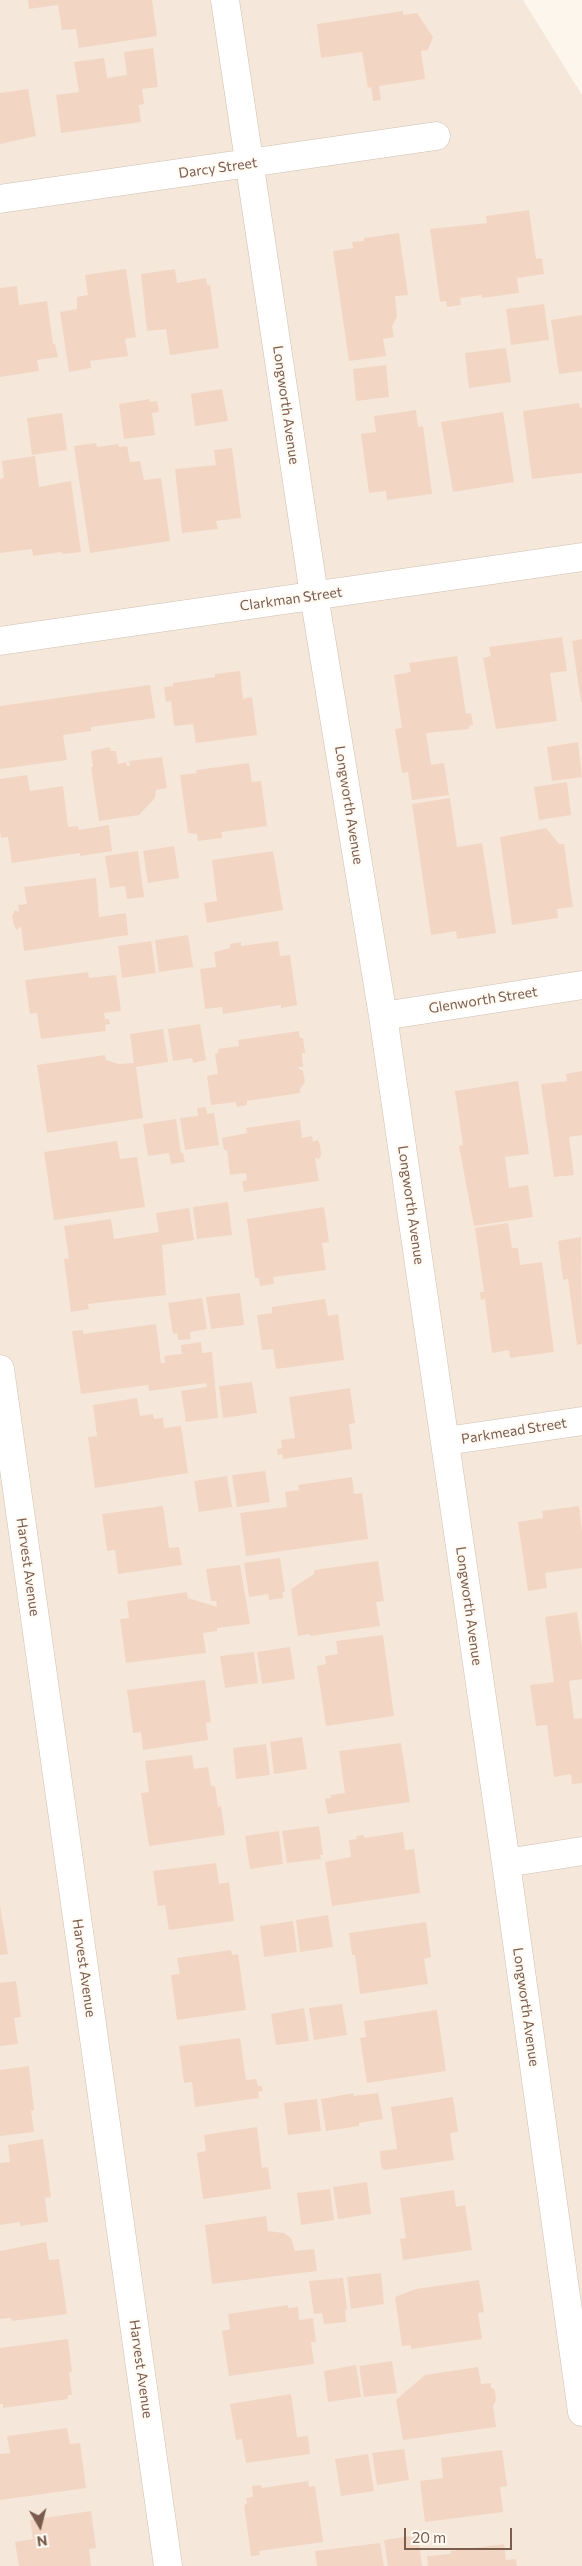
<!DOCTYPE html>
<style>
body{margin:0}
#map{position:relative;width:582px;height:2566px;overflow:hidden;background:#fdf6ec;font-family:Commissioner,sans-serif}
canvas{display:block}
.north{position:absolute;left:15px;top:2501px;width:50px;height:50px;-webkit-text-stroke:4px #fffaf3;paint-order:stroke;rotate:172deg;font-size:14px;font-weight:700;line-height:20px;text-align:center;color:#7a5c4d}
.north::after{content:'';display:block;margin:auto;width:18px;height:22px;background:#7a5c4d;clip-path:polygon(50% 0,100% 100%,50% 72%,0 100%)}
.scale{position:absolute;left:404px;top:2528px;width:108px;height:22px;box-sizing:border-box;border:2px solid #7a5c4d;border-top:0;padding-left:6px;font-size:15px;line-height:18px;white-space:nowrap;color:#7a5c4d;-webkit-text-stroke:4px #fffaf3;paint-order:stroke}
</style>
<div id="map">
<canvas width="582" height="2566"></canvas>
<div class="north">N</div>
<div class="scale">20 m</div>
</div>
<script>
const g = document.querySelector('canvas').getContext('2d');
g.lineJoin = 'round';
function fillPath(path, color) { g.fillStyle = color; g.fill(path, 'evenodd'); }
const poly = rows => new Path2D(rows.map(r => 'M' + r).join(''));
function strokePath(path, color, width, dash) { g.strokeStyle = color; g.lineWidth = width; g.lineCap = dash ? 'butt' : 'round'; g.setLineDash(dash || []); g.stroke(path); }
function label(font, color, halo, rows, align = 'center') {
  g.font = font + ' Commissioner,sans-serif'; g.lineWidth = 4.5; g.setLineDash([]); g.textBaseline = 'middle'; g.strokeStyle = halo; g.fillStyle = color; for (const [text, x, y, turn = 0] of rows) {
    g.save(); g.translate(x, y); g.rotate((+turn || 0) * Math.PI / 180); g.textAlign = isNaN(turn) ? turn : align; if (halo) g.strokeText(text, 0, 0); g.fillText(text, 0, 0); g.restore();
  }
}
const residential = poly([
 [0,0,523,0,582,95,582,2566,0,2566]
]);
const building = poly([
 [28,0,152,0,157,36,79,48,76,29,62,30,58,5,29,9],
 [403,11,403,15,417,13,433,37,428,50,421,51,425,79,379,86,381,100,373,101,371,87,368,88,362,52,321,58,317,24],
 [153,48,158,87,142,89,144,104,139,105,141,122,61,133,56,95,79,92,74,62,104,58,107,78,127,75,124,52],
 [28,89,36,136,0,144,0,93],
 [529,210,536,259,542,258,544,274,517,278,519,293,482,298,482,295,460,298,461,305,447,307,446,301,440,302,430,229,487,223,486,216],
 [399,233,408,295,395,296,397,317,392,326,394,337,383,339,386,356,349,361,333,251,353,248,352,242,364,241,364,238],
 [126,269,136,337,125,339,128,356,90,361,91,368,69,372,60,312,77,309,77,297,88,295,85,275],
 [175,269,177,283,206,278,207,285,210,285,219,348,170,355,166,329,147,331,141,274],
 [17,286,19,305,47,301,53,344,55,344,58,357,37,360,39,371,0,377,0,288],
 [544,304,549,340,511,345,506,309],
 [582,315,582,371,559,374,551,320],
 [506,348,511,382,469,388,465,353],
 [386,365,389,397,356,401,353,369],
 [222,389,228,421,195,426,191,394],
 [150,399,150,402,157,401,159,412,152,413,155,435,124,439,119,404],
 [579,403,580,408,582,407,582,473,532,479,523,411],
 [416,410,418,427,423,426,432,494,387,500,386,491,369,493,361,434,376,432,374,416],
 [503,412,514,482,453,492,441,422],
 [62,413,67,450,32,455,27,418],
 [96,443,97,447,118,444,119,447,127,446,130,462,140,461,144,480,161,478,170,541,90,553,74,446],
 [232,448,241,518,216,521,218,529,182,533,175,469,216,465,214,450],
 [35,456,39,487,71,481,81,552,62,554,62,552,33,556,32,549,0,553,0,479,4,478,2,461],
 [562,637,567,671,550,673,557,721,496,729,483,658,491,656,489,647],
 [582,639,582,702,581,702,572,641],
 [457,656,466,714,471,713,473,725,469,726,469,729,426,733,431,765,444,763,449,795,412,800,408,772,402,773,395,729,402,728,394,675,411,672,409,663],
 [240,671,243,699,252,697,257,735,196,743,193,724,174,726,171,701,166,702,164,687,173,686,173,683,215,677,215,674],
 [150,685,155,718,91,727,91,731,63,735,67,760,0,769,0,706],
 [578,742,582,777,552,781,547,747],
 [110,747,111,751,116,751,118,764,126,762,127,766,130,766,129,761,162,757,167,788,156,790,155,798,139,815,99,821,91,767,93,767,91,751],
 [249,763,252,782,261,781,267,826,222,832,222,838,198,841,197,834,188,833,180,775,197,773,196,770],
 [27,775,30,791,63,786,68,827,78,826,79,830,109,825,112,851,80,856,80,853,12,863,8,837,1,838,0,829,0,779],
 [567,782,571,815,539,820,534,787],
 [450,798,457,847,482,843,496,933,457,939,456,931,431,935,412,804],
 [546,828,559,844,564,844,573,907,557,909,558,918,512,925,500,837],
 [174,846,179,878,148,883,143,851],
 [138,851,144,897,127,899,125,886,110,888,105,856],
 [273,851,283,910,207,923,204,903,217,901,212,860],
 [96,878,99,917,126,913,128,935,24,951,21,926,17,930,14,926,12,916,15,910,19,912,18,905,27,904,24,887],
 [188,935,193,967,159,972,155,940],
 [151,941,156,973,122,978,118,946],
 [278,941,280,956,290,955,297,1005,281,1008,281,1005,223,1014,222,1007,205,1009,200,969,216,967,214,952,230,948,230,944,241,942,241,946],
 [88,972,89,978,116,975,121,1011,104,1013,105,1019,109,1019,110,1024,105,1025,106,1031,41,1039,37,1013,30,1014,25,980],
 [200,1024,206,1060,193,1063,192,1058,173,1061,168,1029],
 [163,1029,168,1062,136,1067,143,1118,47,1133,37,1065,105,1055,106,1060,119,1064,134,1063,130,1034],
 [299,1031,300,1038,303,1038,305,1053,302,1053,303,1067,297,1067,303,1071,305,1082,300,1089,300,1093,247,1101,247,1105,237,1107,236,1102,211,1105,207,1076,218,1074,215,1054,218,1053,218,1049,239,1046,238,1040],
 [582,1071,582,1135,569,1137,574,1175,554,1177,541,1084,567,1081,566,1074],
 [518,1081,529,1154,505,1157,509,1188,528,1185,533,1217,474,1226,459,1146,463,1145,455,1091],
 [206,1107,207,1114,214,1113,219,1145,185,1150,180,1118,198,1116,197,1108],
 [176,1119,181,1153,183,1153,185,1162,171,1164,169,1153,148,1156,143,1124],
 [300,1120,302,1138,312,1136,313,1142,317,1140,320,1144,321,1155,319,1159,315,1158,319,1181,244,1192,242,1181,247,1180,246,1173,230,1175,227,1150,224,1150,222,1138,247,1133,246,1128],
 [117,1141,120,1159,137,1157,145,1207,54,1220,44,1152],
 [228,1202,232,1235,197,1239,193,1207],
 [324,1207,329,1242,322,1243,326,1270,273,1277,274,1284,260,1286,259,1278,255,1278,247,1219],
 [189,1208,194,1240,162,1245,166,1295,88,1304,89,1309,71,1312,64,1259,69,1258,64,1226,111,1219,114,1239,159,1232,156,1213],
 [508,1223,512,1248,518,1248,520,1265,542,1262,554,1352,510,1358,509,1350,492,1353,485,1299,481,1300,480,1292,484,1292,475,1228],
 [581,1237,582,1344,577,1345,568,1279,563,1280,558,1241],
 [240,1293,244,1325,211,1329,206,1297],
 [202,1298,207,1329,190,1332,191,1339,178,1340,177,1333,173,1334,168,1303],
 [325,1299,328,1316,338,1314,344,1360,276,1369,273,1349,262,1350,257,1315,272,1313,272,1307],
 [156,1324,161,1363,165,1363,164,1356,182,1354,181,1345,201,1342,202,1353,212,1352,218,1418,186,1422,181,1391,207,1387,206,1383,149,1391,148,1385,81,1394,72,1331,83,1330,83,1334],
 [252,1382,257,1413,223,1418,219,1386],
 [350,1388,355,1423,349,1424,352,1449,283,1459,282,1454,278,1455,277,1449,282,1448,281,1440,295,1438,289,1397],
 [137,1398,140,1416,153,1414,154,1419,163,1418,164,1428,181,1426,188,1473,95,1488,88,1437,97,1436,93,1405],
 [265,1471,270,1502,237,1507,232,1475],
 [227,1476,232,1507,199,1512,194,1481],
 [352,1477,354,1494,362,1493,368,1539,246,1556,240,1513,287,1507,285,1492,299,1490,298,1485],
 [163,1506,169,1548,179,1547,182,1565,118,1574,115,1550,107,1551,102,1514],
 [579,1506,582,1531,582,1568,545,1573,547,1588,528,1591,518,1522,543,1518,542,1511],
 [280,1558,285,1592,282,1592,283,1598,269,1600,268,1594,249,1597,244,1563],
 [378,1561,384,1601,376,1602,380,1626,310,1636,309,1634,298,1636,291,1589,314,1574,314,1570],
 [240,1565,250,1624,217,1628,217,1631,203,1633,206,1653,126,1663,120,1619,129,1618,127,1601,187,1592,188,1598,217,1607,216,1601,211,1601,206,1569],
 [577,1612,582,1647,582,1679,569,1681,574,1719,582,1718,582,1783,572,1784,571,1774,554,1777,547,1725,536,1726,530,1685,554,1682,545,1617],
 [383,1635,394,1716,326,1726,317,1666,326,1664,325,1656,338,1654,336,1641],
 [290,1647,295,1679,262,1684,257,1652],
 [254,1652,258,1683,225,1688,220,1656],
 [205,1680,211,1722,206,1723,208,1740,143,1750,141,1732,133,1733,127,1690],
 [302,1737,307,1769,274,1774,270,1742],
 [401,1743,410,1802,328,1814,325,1799,331,1798,330,1795,345,1793,339,1751],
 [266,1744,270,1775,236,1779,233,1748],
 [192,1755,194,1769,208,1767,211,1786,215,1786,218,1807,221,1806,225,1835,149,1846,141,1793,149,1792,145,1761],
 [319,1826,323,1855,320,1855,321,1859,287,1863,282,1831],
 [279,1831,283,1864,250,1869,245,1836],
 [403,1832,405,1850,414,1849,420,1893,332,1906,325,1862,351,1857,349,1840,357,1839,356,1836,364,1835,364,1838],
 [216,1863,219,1884,229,1882,234,1921,169,1930,165,1905,158,1906,153,1871],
 [0,1906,8,1954,0,1955],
 [328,1915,333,1947,300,1952,296,1920],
 [293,1921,297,1952,264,1957,260,1926],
 [426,1922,431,1957,424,1959,428,1984,360,1994,355,1955,352,1955,349,1933],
 [231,1950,232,1955,238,1954,246,2010,177,2020,171,1975,180,1974,177,1958],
 [16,1981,21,2017,14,2018,18,2044,0,2046,0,1983],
 [342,2004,347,2035,314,2040,309,2008],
 [304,2008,309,2041,276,2045,271,2014],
 [437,2010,446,2071,367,2083,360,2038,366,2037,364,2021],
 [240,2038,246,2080,256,2079,258,2086,262,2086,263,2091,258,2092,259,2098,195,2107,192,2082,184,2083,179,2046],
 [29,2066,34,2110,31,2111,34,2132,0,2136,0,2070],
 [353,2093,354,2096,378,2093,383,2119,359,2123,359,2126,326,2131,321,2099],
 [453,2097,458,2132,450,2133,454,2160,384,2170,381,2166,380,2151,397,2149,391,2107],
 [317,2099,321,2131,288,2135,284,2103],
 [257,2127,262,2168,268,2167,271,2189,203,2199,197,2153,206,2151,204,2135],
 [43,2139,51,2197,45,2198,48,2222,20,2226,20,2222,0,2225,0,2163,10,2162,8,2145],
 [367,2182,371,2214,338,2219,333,2187],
 [330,2189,334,2220,301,2225,297,2193],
 [454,2190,456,2207,465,2205,472,2250,403,2260,400,2239,406,2238,400,2198],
 [266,2216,268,2231,284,2233,291,2238,295,2251,314,2249,317,2271,212,2284,205,2225],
 [46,2242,49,2260,59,2259,67,2314,12,2321,11,2318,0,2319,0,2251],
 [381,2273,384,2304,351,2309,347,2277],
 [343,2278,347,2310,345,2309,346,2322,324,2324,322,2313,314,2314,309,2281],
 [479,2280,484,2312,478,2313,482,2339,411,2349,411,2345,402,2346,395,2297,416,2289],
 [288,2305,288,2308,298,2307,299,2320,313,2318,316,2342,311,2342,314,2364,229,2376,222,2331,230,2329,228,2314],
 [68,2339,72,2372,69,2372,72,2395,68,2395,68,2399,3,2408,3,2404,0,2404,0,2348],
 [392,2361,397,2393,364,2397,359,2366],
 [356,2365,361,2397,328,2402,324,2371],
 [478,2367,481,2384,491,2383,491,2387,495,2390,496,2400,493,2406,496,2427,403,2440,396,2400,425,2375],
 [291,2394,297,2437,308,2436,310,2454,246,2463,242,2439,236,2440,230,2404],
 [67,2428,70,2444,80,2443,86,2488,0,2500,0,2454,10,2453,7,2436],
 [404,2449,409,2480,377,2485,372,2453],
 [502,2450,507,2486,500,2487,503,2512,425,2522,420,2481,443,2478,441,2458],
 [368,2454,374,2491,341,2496,335,2459],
 [308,2481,309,2487,315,2486,323,2542,259,2551,260,2555,251,2556,244,2505,247,2504,246,2498,253,2497,252,2486,261,2485,262,2488],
 [91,2511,96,2548,89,2549,91,2566,19,2566,15,2542,33,2539,30,2520],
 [418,2535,422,2566,388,2566,384,2540],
 [380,2543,384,2566,317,2566,315,2551],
 [504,2544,506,2560,516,2559,517,2566,428,2566,427,2556,451,2554,450,2551]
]);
const minor = poly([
 [225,0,314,595,383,1016,506,1863,582,2412],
 [0,199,436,136],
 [0,641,582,557],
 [383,1016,582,985],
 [0,1369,168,2566],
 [446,1441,582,1421],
 [506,1863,582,1851]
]);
const streetNames = [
 ["Darcy Street",218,168,-8],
 ["Longworth Avenue",286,405,82],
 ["Clarkman Street",291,599,-8],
 ["Longworth Avenue",349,805,81],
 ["Glenworth Street",483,1000,-9],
 ["Longworth Avenue",411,1205,82],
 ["Parkmead Street",514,1431,-9],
 ["Harvest Avenue",28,1567,82],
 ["Longworth Avenue",469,1606,82],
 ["Harvest Avenue",84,1968,82],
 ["Longworth Avenue",526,2007,82],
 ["Harvest Avenue",141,2369,82]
];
fillPath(residential, '#f5e8da');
fillPath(building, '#f3d5c3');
strokePath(minor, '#d1beb0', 29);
strokePath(minor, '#fff', 28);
label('14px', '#7a5c4d', '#fffaf3', streetNames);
</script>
